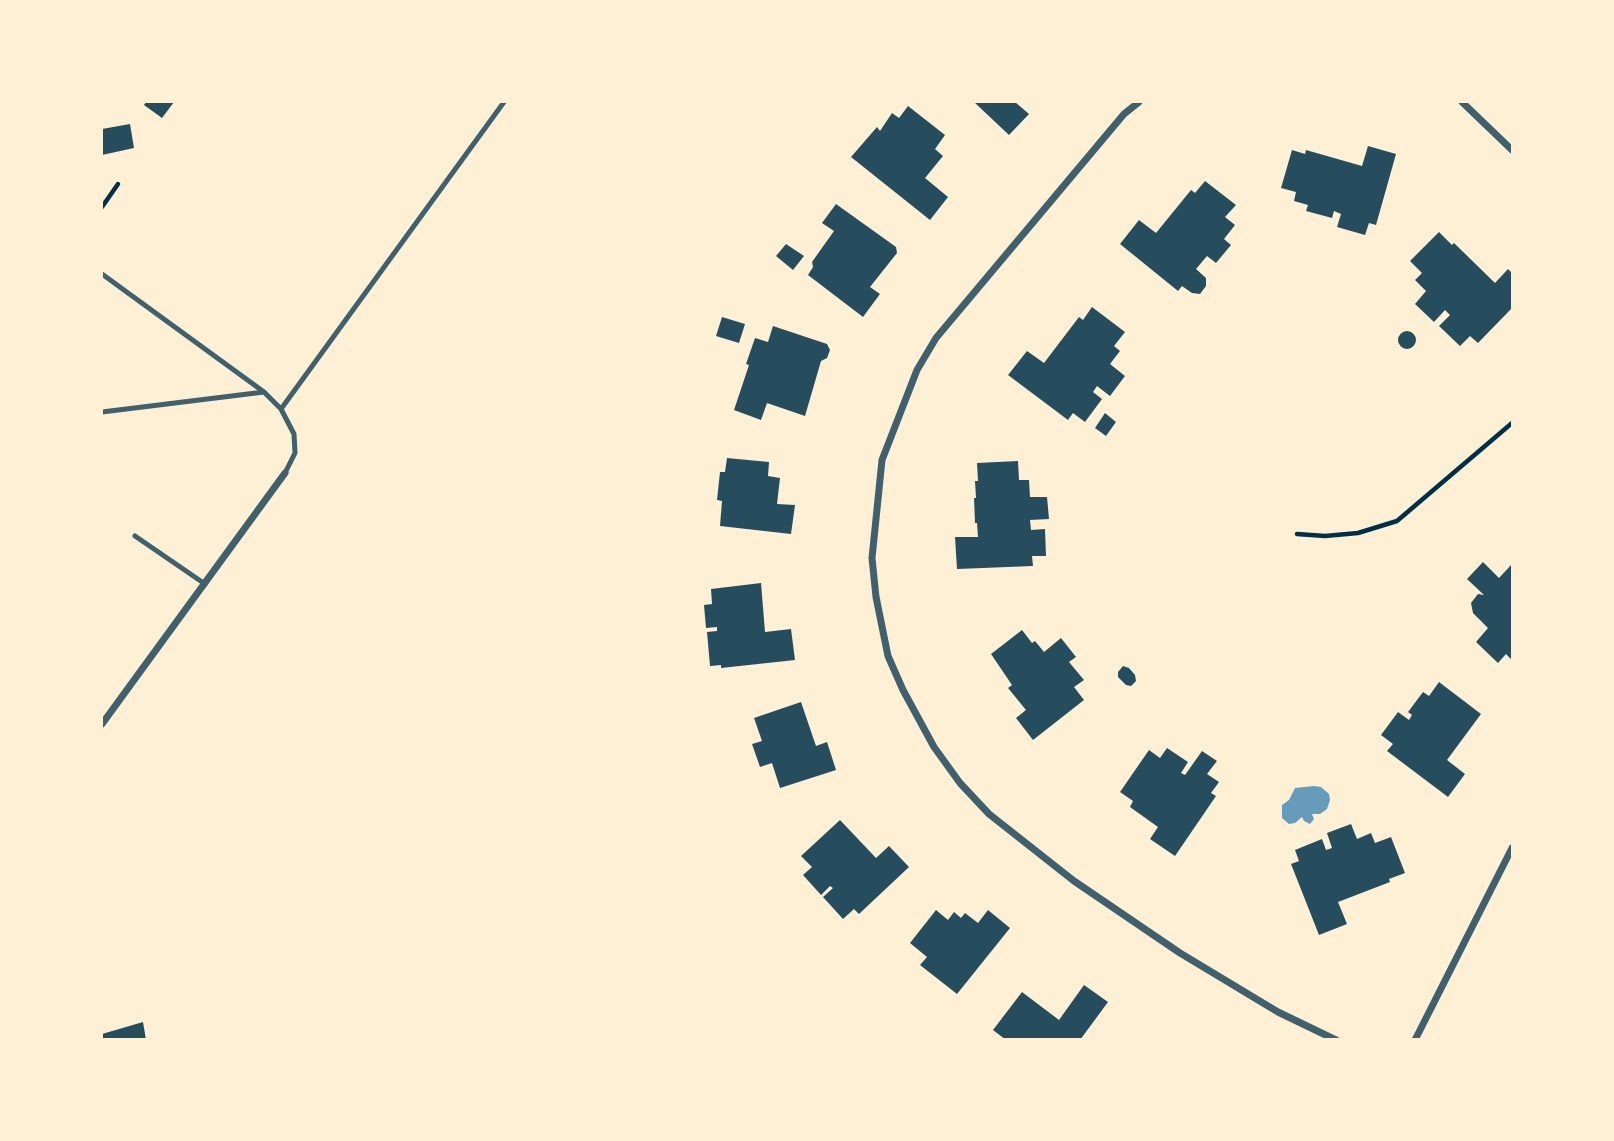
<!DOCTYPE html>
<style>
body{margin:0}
#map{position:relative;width:1614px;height:1141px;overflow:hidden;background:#fdf0d5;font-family:"Titillium Web",sans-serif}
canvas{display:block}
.frame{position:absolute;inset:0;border:103px solid #fdf0d5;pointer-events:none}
</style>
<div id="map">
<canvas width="1614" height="1141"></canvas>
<div class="frame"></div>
</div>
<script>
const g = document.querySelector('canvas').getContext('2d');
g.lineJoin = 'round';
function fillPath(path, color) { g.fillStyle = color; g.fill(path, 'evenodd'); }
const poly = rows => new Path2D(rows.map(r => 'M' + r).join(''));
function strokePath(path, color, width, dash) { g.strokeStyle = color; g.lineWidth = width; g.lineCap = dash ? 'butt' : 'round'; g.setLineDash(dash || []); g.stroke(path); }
const water = poly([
 [1314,786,1321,787,1329,794,1330,800,1327,809,1320,814,1312,814,1314,819,1310,824,1304,821,1302,817,1295,823,1289,824,1282,818,1282,805,1289,800,1295,788]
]);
const building = poly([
 [146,102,174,102,162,118,144,105],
 [974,102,1015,102,1029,114,1009,135],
 [908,106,945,135,935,149,943,156,925,178,948,197,930,220,851,157,877,127,880,131,892,113,899,118],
 [130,124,134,148,102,155,102,129],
 [1368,146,1396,154,1376,225,1369,223,1365,235,1337,227,1341,214,1334,211,1332,218,1306,211,1308,205,1294,201,1296,192,1281,188,1292,150,1305,154,1306,150,1362,166],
 [1205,181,1236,205,1225,217,1235,225,1224,239,1231,245,1216,263,1207,256,1196,269,1206,278,1206,286,1200,294,1192,293,1182,286,1178,291,1120,244,1139,220,1156,233,1191,190,1195,193],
 [836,204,896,247,897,253,870,287,880,294,863,317,808,275,813,267,812,262,834,231,822,223],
 [1439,232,1452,245,1454,243,1495,283,1508,269,1512,273,1512,308,1478,343,1470,336,1460,346,1439,326,1450,315,1445,310,1434,322,1415,304,1426,291,1415,280,1422,273,1410,261],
 [786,244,804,256,793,270,776,256],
 [1092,307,1125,332,1114,346,1120,351,1110,364,1125,376,1110,396,1097,386,1093,392,1102,399,1085,422,1073,413,1068,420,1008,375,1027,351,1044,363,1079,317,1083,320],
 [722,317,745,324,739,343,716,336],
 [773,326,827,344,830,350,827,358,821,361,805,416,767,403,761,420,734,410,749,365,746,364,755,338,768,342],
 '1398 340a9 9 0 1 1 18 0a9 9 0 1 1-18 0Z',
 [1105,413,1116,422,1106,436,1095,428],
 [727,458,769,462,768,476,780,478,777,504,795,505,791,534,720,526,722,501,717,500,720,472,725,472],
 [1018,461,1019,480,1029,480,1030,497,1047,497,1049,519,1030,520,1031,530,1045,529,1046,556,1032,556,1033,566,957,569,955,537,978,537,977,523,975,523,974,498,976,498,975,481,978,481,977,463],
 [1483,562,1499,578,1512,564,1512,660,1506,654,1498,663,1476,642,1488,628,1473,613,1471,603,1478,594,1484,595,1467,579],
 [761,583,765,632,791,629,795,660,721,668,721,665,710,666,707,632,717,631,717,627,706,628,704,605,712,604,711,589],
 [1022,630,1032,643,1035,641,1044,652,1061,638,1076,657,1069,662,1084,680,1074,687,1084,700,1033,740,1016,718,1026,710,1008,688,1012,685,991,654],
 [1123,666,1129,668,1135,675,1136,681,1131,686,1126,685,1118,677,1118,672],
 [1439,682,1481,714,1447,760,1465,774,1448,797,1387,751,1393,744,1381,735,1398,712,1409,720,1412,715,1408,712,1423,692,1429,696],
 [801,702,816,746,827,742,836,770,780,788,772,763,760,767,752,744,762,741,754,718],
 [1167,748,1188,762,1181,773,1185,775,1202,751,1217,761,1207,774,1219,782,1211,793,1216,796,1175,856,1150,839,1158,827,1130,807,1133,801,1120,792,1149,750,1160,758],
 [840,820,876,858,889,846,909,867,859,914,854,909,843,919,823,897,833,888,830,886,821,895,803,875,812,867,801,856],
 [1351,824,1357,839,1371,833,1375,843,1391,837,1405,873,1389,879,1390,882,1338,902,1347,924,1319,935,1291,864,1299,861,1295,850,1322,839,1326,850,1332,848,1327,833],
 [936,910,948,920,954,912,961,918,965,913,978,923,988,910,1010,928,957,994,920,965,927,957,910,943],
 [1084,985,1108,1002,1080,1040,1006,1040,993,1030,1022,992,1059,1020],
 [143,1022,146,1040,102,1040,102,1034]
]);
const path = poly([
 [102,207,118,184],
 [1297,534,1325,536,1358,533,1397,521,1512,423]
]);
const service = poly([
 [102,274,264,392,281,409,294,434,295,453,285,473],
 [281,409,504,102],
 [102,412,264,392],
 [135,536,205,584]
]);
const minor = poly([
 [1139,102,1124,114,936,338,917,370,882,460,872,558,876,597,888,656,903,690,934,747,960,783,989,814,1074,881,1180,953,1278,1012,1336,1040],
 [1462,102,1512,150],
 [102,724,285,473],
 [1415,1040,1512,848]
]);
fillPath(water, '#669bbc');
fillPath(building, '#264d5e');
strokePath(path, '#003049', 4.5);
strokePath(service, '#3f606c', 5);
strokePath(minor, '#3f606c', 7);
</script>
